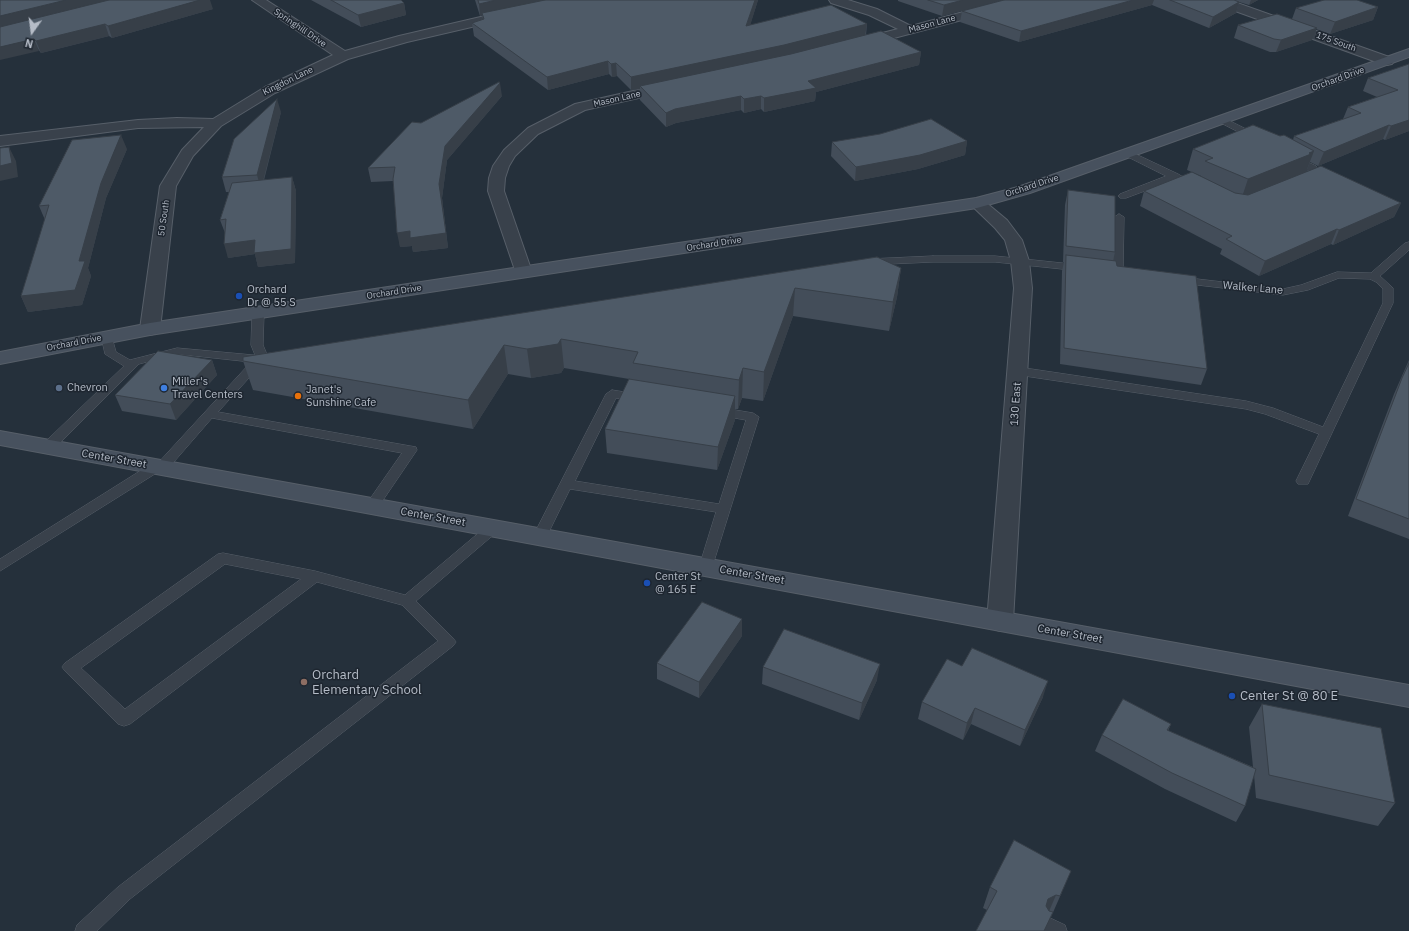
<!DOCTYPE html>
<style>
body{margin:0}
#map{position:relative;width:1409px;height:931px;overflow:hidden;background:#25303b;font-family:"IBM Plex Sans",sans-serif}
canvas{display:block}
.north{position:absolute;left:12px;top:12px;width:40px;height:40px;-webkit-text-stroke:3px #1e2630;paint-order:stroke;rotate:194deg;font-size:11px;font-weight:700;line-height:16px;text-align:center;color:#b5bcc7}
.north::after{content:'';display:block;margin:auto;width:14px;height:18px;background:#b5bcc7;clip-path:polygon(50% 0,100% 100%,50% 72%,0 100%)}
</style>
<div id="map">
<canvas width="1409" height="931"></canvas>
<div class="north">N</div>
</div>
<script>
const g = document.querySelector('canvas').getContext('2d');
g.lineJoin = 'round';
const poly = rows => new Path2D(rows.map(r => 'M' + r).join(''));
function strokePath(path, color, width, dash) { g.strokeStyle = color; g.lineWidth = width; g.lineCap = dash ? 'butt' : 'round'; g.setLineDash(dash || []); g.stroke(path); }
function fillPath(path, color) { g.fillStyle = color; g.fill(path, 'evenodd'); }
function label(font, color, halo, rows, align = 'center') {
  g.font = font + ' "IBM Plex Sans",sans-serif'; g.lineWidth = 3; g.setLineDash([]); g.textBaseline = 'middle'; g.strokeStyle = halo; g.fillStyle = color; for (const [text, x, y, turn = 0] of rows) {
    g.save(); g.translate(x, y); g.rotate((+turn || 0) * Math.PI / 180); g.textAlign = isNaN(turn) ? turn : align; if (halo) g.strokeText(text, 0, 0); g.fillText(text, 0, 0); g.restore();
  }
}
const service = poly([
 [1222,117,1260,136,1261,138,1260,140,1254,140,1219,122,1218,120,1222,117],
 [1127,150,1178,174,1199,186,1197,188,1191,188,1174,180,1126,198,1120,198,1118,196,1120,194,1166,176,1124,155,1124,151,1127,150],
 [1293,155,1316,166,1322,173,1309,181,1303,181,1303,177,1311,172,1290,160,1290,156,1293,155],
 [1119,214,1124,217,1123,272,1118,275,1113,272,1114,217,1119,214],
 [1409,242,1409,250,1380,276,1393,288,1393,303,1308,484,1298,484,1296,481,1319,434,1265,414,1246,409,1018,375,1012,371,1018,367,1246,401,1273,408,1323,427,1383,303,1383,289,1376,282,1370,279,1339,278,1308,290,1283,295,1180,283,1175,280,1180,277,1283,289,1301,285,1337,272,1371,273,1405,243,1409,242],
 [933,256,995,256,1081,265,1086,268,1081,271,995,262,933,262,868,265,863,262,868,259,933,256],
 [258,310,264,313,263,345,268,357,218,412,416,447,417,450,377,509,372,511,367,509,365,506,402,453,212,418,166,471,158,472,0,571,0,559,151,464,158,463,251,362,177,354,139,364,53,450,43,450,42,447,43,444,124,366,105,354,101,336,103,334,111,334,116,352,130,360,177,348,253,355,255,355,251,345,252,313,258,310],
 [612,390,637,394,643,398,637,402,616,398,575,481,719,504,746,420,717,415,711,411,717,407,753,413,759,417,711,571,706,572,701,571,699,567,716,512,570,489,545,540,540,541,535,540,533,536,606,394,612,390],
 [493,523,498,525,500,528,498,531,416,601,453,638,456,642,453,646,130,899,97,931,75,931,77,925,118,887,438,641,402,605,317,582,130,724,124,726,118,724,65,671,62,667,65,663,218,554,223,553,315,571,405,595,488,525,493,523],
 [225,564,301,579,125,709,81,668,225,564],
 [1048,917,1065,925,1067,931,1041,931,1039,926,1041,920,1048,917]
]);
const minor = poly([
 [252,0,266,0,345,51,399,36,502,12,508,16,506,19,407,42,348,59,275,93,221,126,193,156,176,186,160,329,157,333,150,335,143,333,140,329,160,186,182,150,204,127,138,128,0,146,0,136,138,120,177,118,213,119,265,87,333,55,252,0],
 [829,0,848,0,877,9,911,26,1008,0,1028,0,1026,3,860,47,855,46,853,43,855,40,898,29,869,15,831,3,829,0],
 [1211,0,1229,0,1392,58,1394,61,1392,64,1387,65,1382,64,1213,3,1211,0],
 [669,83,674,84,676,87,674,90,585,110,538,134,515,156,509,166,505,178,504,191,532,272,529,276,523,277,517,276,488,191,489,178,493,166,504,150,528,128,575,104,669,83],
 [977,198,983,200,1007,220,1022,240,1029,261,1032,288,1013,621,1009,628,1000,631,991,628,987,621,1014,288,1011,261,1005,240,995,228,969,203,971,200,977,198]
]);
const secondary = poly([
 [1409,49,1409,57,1030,193,977,208,150,335,0,364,0,352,150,323,976,198,1018,187,1409,49],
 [0,431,1409,685,1409,707,0,445,0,431]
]);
const wall = poly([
 [0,0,213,9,112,38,109,36,41,53],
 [311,0,401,0,404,3,406,15,361,27],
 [475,0,758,0,750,25,867,24,866,35,921,52,919,65,816,92,815,101,764,112,761,109,744,113,741,110,676,123,666,127,640,100,640,89,631,90,617,76,612,77,609,74,548,90,474,36,472,23,483,19,482,15,480,16],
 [898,0,1002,0,942,16,898,1],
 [1004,0,1258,0,1249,5,1239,2,1236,13,1209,28,1152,5,1019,42,960,22,962,11],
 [1378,7,1373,20,1330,34,1316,29,1312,40,1276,52,1270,52,1234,38,1238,25,1292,19,1296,8],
 [1409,64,1409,131,1385,140,1383,139,1318,166,1310,162,1306,172,1401,203,1394,217,1333,245,1331,244,1259,276,1220,254,1222,249,1140,206,1144,191,1201,176,1187,170,1193,149,1280,136,1293,140,1294,136,1343,119,1348,107,1377,97,1363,91,1368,78],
 [502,96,447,160,442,198,448,248,413,252,412,246,400,247,393,181,371,182,368,168,421,123],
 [281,112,264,180,292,177,296,191,295,263,258,267,255,254,228,258,225,233,220,220,229,192,226,192,222,177],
 [967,141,965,155,918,169,855,181,831,156,832,142],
 [127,149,106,198,88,268,91,276,82,305,28,312,21,296,45,220,39,206],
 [1068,190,1115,252,1113,261,1207,369,1201,385,1060,364,1062,271,1064,262,1063,262,1065,205],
 [901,268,897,297,889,331,793,316,763,401,742,398,738,409,735,409,735,420,717,470,607,453,605,429,629,379,564,368,561,373,531,378,508,374,473,429,253,390,243,361],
 [212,360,217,375,176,420,122,411,115,395],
 [1409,360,1409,539,1348,516,1394,394],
 [742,636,699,698,657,679,657,663],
 [962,666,1043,697,1020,746,971,724,963,740,918,719,922,702],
 [763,667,877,680,859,720,762,684],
 [1262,704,1395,803,1378,826,1256,798,1254,775,1245,806,1236,822,1165,789,1095,751,1102,735,1171,724,1168,731,1253,767,1249,727],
 [990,887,1062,892,1051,917,987,910,983,908]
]);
const shadedWall = poly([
 [66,0,116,0,0,29,0,16],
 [200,0,210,0,213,9,112,38,108,26],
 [496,0,553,0,482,13,482,15,480,16,479,4],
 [755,0,758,0,746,39,746,26],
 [963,0,1002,0,942,16,944,5],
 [1133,0,1154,0,1152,5,1019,42,1021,31],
 [1251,0,1258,0,1249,5],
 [1239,2,1236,13,1209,28,1213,17],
 [404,3,406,15,361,27,358,15],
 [1378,7,1373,20,1330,34,1335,22],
 [105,24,109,36,41,53,36,41],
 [867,24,865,36,784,58,640,86,640,89,631,90,631,77],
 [1317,28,1312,40,1276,52,1281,40],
 [34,39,39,51,0,60,0,47],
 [921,52,919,65,816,92,815,101,764,112,764,98,808,81],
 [608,61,609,74,548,90,547,77],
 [616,63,617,76,612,77,611,64],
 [500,83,502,96,447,160,442,198,448,248,413,252,412,246,400,247,397,233,439,184,445,146],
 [741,96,741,110,676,123,666,127,666,113,675,109],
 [761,96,761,109,744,113,744,99],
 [277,99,281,112,261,189,257,175],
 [1409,120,1409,131,1385,140,1391,126],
 [1389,125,1383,139,1318,166,1324,152],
 [121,135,127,149,106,198,88,268,91,276,82,305,28,312,21,296,79,261,101,183],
 [967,141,965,155,918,169,855,181,856,167],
 [9,147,16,161,18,177,0,181,0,166],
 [1314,151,1306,172,1241,200,1248,179],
 [292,177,296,191,295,263,258,267,255,254,228,258,224,244,255,240],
 [1401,203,1394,217,1333,245,1339,230],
 [1337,229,1331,244,1259,276,1265,261],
 [901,268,897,297,889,331,893,302],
 [795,288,793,316,763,401,764,372],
 [561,339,564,368,561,373,531,378,527,349],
 [504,345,508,374,473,429,468,400],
 [212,360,217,375,176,420,170,404],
 [743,368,742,398,738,409,739,380],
 [735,396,735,420,717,470,718,447],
 [742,619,742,636,699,698,699,682],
 [880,664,877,680,859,720,862,703],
 [1048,681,1043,697,1020,746,1025,730],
 [975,708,971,724,963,740,967,723],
 [1056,895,1047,916,1040,920,1048,899]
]);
const building = poly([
 [0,0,66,0,0,16,0,0],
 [109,0,200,0,108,26,105,24,36,41,34,39,0,47,0,27,109,0],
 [331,0,401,0,404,3,358,15,331,0],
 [478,0,496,0,479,4,478,0],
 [545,0,755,0,746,26,831,5,867,24,784,45,631,77,616,63,611,64,608,61,547,77,472,23,484,19,482,13,545,0],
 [928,0,963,0,944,5,928,0],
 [1004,0,1133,0,1021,31,962,11,1004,0],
 [1170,0,1234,0,1239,2,1213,17,1170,0],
 [1324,0,1357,0,1378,7,1335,22,1296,8,1324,0],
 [1277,14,1317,28,1281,40,1274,39,1238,25,1277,14],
 [881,31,921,52,808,81,816,88,764,98,761,96,744,99,741,96,675,109,666,113,640,86,791,54,881,31],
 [1409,64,1409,120,1391,126,1389,125,1324,152,1294,136,1361,113,1348,107,1398,90,1368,78,1409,64],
 [499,82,500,83,445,146,439,184,446,233,410,238,410,231,397,233,393,179,395,167,368,168,412,122,421,123,499,82],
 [277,99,257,175,222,177,234,139,277,99],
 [931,119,967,141,920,155,856,167,832,142,880,134,931,119],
 [1253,125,1280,136,1284,135,1314,151,1309,153,1311,154,1248,179,1205,161,1213,158,1193,149,1253,125],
 [121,135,101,183,79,261,85,261,75,290,21,296,49,205,39,206,72,140,121,135],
 [9,147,12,163,0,166,0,148,9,147],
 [1321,166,1401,203,1339,230,1337,229,1265,261,1226,239,1232,236,1144,191,1192,172,1235,193,1248,195,1321,166],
 [292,177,291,249,254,253,255,240,224,244,226,219,220,220,232,183,292,177],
 [1068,190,1115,196,1115,252,1066,246,1068,190],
 [1066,255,1116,261,1117,266,1196,276,1207,369,1064,348,1066,255],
 [877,257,901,268,893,302,795,288,764,372,743,368,739,380,633,363,638,352,561,339,558,344,527,349,504,345,468,400,243,361,243,357,877,257],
 [158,351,212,360,170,404,115,395,158,351],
 [1409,363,1409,519,1356,499,1402,378,1409,363],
 [629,379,735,396,718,447,605,429,629,379],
 [702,602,742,619,699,682,657,663,702,602],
 [784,629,880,664,862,703,763,667,784,629],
 [972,648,1048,681,1025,730,975,708,967,723,922,702,947,659,962,666,972,648],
 [1123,699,1171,724,1167,730,1256,769,1245,806,1172,773,1102,735,1123,699],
 [1262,704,1381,728,1395,803,1269,775,1262,704],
 [1014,840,1071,871,1060,896,1056,895,1048,899,1046,906,1049,911,1053,912,1044,931,976,931,997,891,990,887,1014,840]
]);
const markers = [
 [239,296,4,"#1a4fb4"],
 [59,388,4,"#5c6f8a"],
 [164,388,4,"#3f7fe0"],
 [298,396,4,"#e8710a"],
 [647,583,4,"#1a4fb4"],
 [304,682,4,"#8d6e63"],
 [1232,696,4,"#1a4fb4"]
];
const farStreetnames = [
 ["Mason Lane",932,24,-15],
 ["Springhill Drive",300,28,34],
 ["175 South",1336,42,20],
 ["Orchard Drive",1338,79,-20],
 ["Kingdon Lane",288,81,-26],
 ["Mason Lane",617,99,-13],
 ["Orchard Drive",1032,186,-18],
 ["50 South",164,218,-82],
 ["Orchard Drive",714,244,-9],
 ["Orchard Drive",394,292,-9],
 ["Orchard Drive",74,343,-11]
];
const streetNames = [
 ["Walker Lane",1253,288,5],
 ["130 East",1016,404,-86],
 ["Center Street",114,459,10],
 ["Center Street",433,517,10],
 ["Center Street",752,575,10],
 ["Center Street",1070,634,10]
];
const poiNames = [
 ["Orchard",247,290],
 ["Dr @ 55 S",247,303],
 ["Miller's",172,382],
 ["Travel Centers",172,395],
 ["Chevron",67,388],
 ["Janet's",306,390],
 ["Sunshine Cafe",306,403],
 ["Center St",655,577],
 ["@ 165 E",655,590]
];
const nearPoinames = [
 ["Orchard",312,675],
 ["Elementary School",312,690],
 ["Center St @ 80 E",1240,696]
];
strokePath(service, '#575f69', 1);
strokePath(minor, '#575f69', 2);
strokePath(secondary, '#575f69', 2);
fillPath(service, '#39414b');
fillPath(minor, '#39414b');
fillPath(secondary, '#47515e');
fillPath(wall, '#434d59');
fillPath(shadedWall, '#373f48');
fillPath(building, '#4e5a67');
strokePath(building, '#373f48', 1);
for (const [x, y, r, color] of markers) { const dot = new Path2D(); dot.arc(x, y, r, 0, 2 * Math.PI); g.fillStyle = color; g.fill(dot); strokePath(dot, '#1e2630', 1.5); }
label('9px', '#b5bcc7', '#1e2630', farStreetnames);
label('11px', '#b5bcc7', '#1e2630', streetNames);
label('11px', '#b5bcc7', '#1e2630', poiNames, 'left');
label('13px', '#b5bcc7', '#1e2630', nearPoinames, 'left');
</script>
